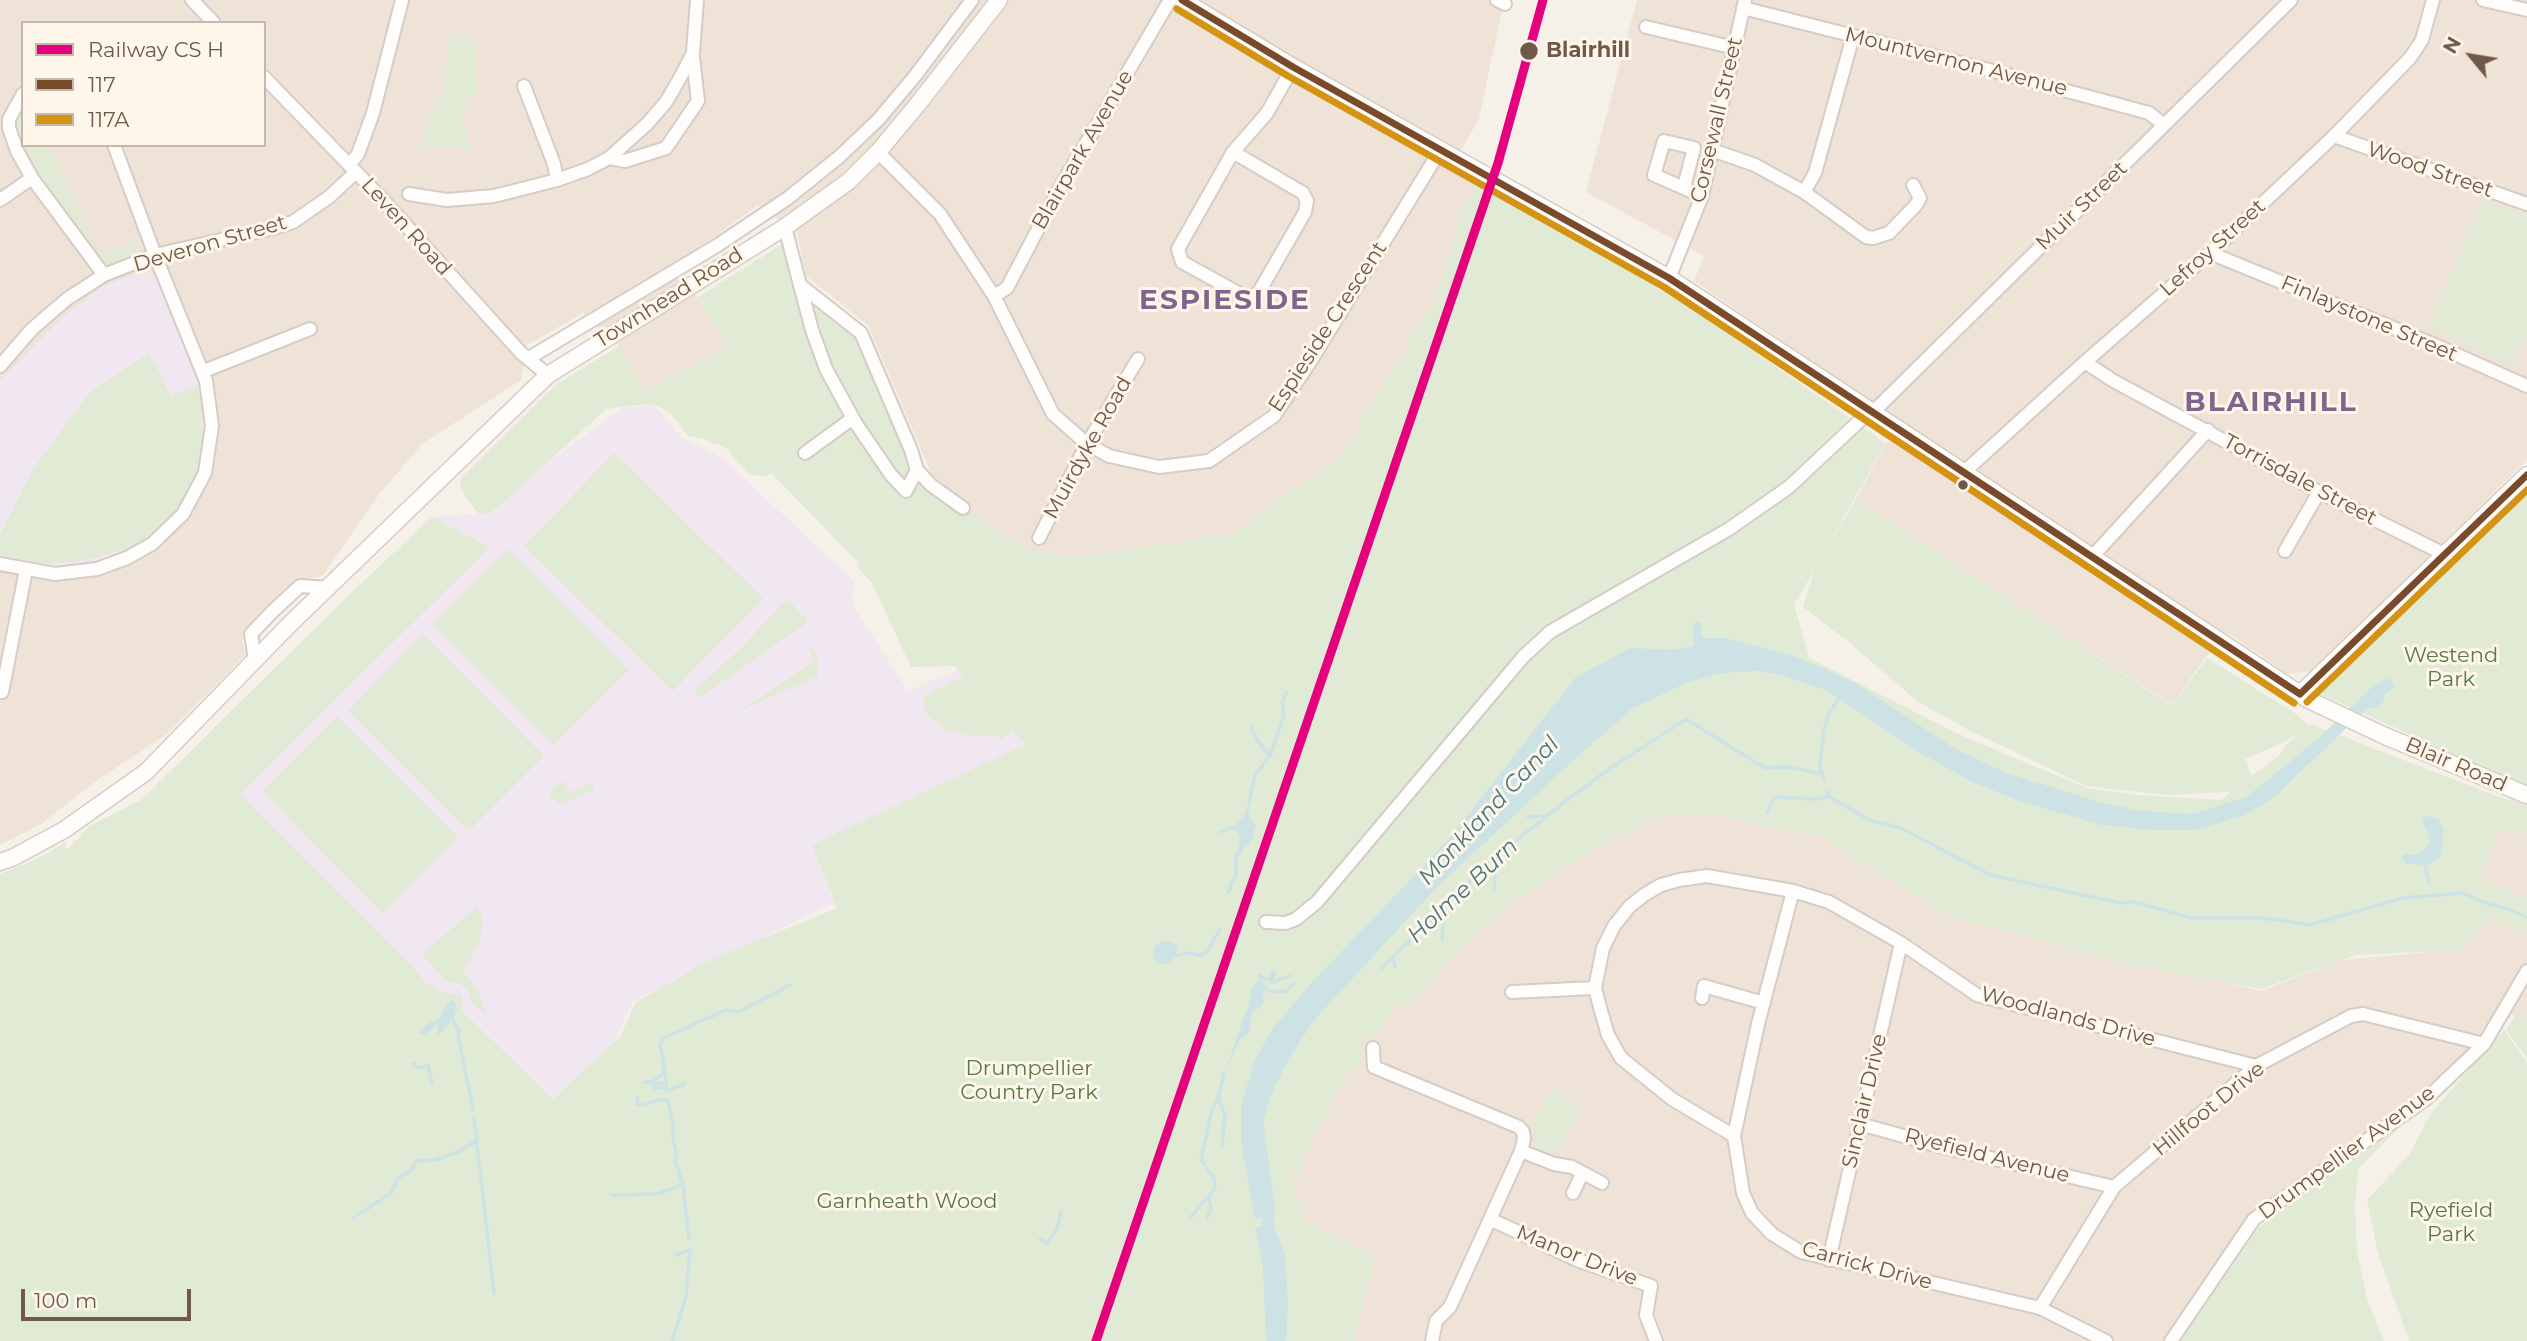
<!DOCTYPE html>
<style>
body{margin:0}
#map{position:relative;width:2527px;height:1341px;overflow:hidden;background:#f5f0e8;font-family:Montserrat,sans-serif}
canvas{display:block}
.legend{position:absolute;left:21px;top:21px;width:245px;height:126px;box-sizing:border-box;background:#fdf6e9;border:2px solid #c5b7aa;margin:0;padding:9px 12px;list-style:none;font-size:21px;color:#70594b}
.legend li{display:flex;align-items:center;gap:14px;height:35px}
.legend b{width:35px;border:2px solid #c5b7aa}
.north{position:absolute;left:2436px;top:21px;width:70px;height:70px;-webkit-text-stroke:5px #fdf6e9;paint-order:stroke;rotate:300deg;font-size:19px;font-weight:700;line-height:28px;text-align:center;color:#70594b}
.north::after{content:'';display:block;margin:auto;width:24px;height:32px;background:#70594b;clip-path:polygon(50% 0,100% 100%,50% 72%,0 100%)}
.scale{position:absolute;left:21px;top:1289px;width:170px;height:32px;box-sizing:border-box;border:4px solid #70594b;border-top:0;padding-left:9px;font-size:21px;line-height:24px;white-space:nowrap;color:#70594b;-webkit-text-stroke:5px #fdf6e9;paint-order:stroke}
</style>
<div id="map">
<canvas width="2527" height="1341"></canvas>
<ul class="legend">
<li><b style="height:9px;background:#e5007d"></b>Railway CS H</li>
<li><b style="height:9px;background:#7a4b2a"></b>117</li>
<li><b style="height:9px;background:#d59313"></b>117A</li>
</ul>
<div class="north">N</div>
<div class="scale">100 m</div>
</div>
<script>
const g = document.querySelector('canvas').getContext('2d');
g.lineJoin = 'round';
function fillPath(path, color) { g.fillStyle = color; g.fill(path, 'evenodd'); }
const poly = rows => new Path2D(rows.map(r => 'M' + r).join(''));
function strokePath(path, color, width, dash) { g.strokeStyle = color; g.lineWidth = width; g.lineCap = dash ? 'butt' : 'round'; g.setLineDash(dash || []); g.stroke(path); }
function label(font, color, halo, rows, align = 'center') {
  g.font = font + ' Montserrat,sans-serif'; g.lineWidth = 6; g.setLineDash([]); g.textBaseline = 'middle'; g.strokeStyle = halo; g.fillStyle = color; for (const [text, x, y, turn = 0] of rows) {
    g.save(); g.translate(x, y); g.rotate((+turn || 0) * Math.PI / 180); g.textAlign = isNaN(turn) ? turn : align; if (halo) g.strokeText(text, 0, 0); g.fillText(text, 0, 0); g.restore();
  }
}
const residential = poly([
 [0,0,1504,0,1479,119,1451,168,1478,184,1461,214,1435,298,1341,456,1230,536,1077,558,1028,550,968,513,963,501,932,475,868,325,806,276,797,232,758,205,676,264,729,348,642,391,619,346,583,313,527,345,521,380,422,444,380,493,323,575,299,582,242,640,246,654,167,734,99,779,41,824,0,845],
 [23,23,264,23,264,145,23,145],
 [1637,0,2527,0,2527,460,2312,671,2288,674,2228,633,2207,655,2172,705,1856,499,1884,446,1905,424,1694,281,1704,256,1586,192],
 [2511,797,2527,803,2527,1022,2512,1015,2453,1082,2259,1224,2185,1341,1353,1341,1305,1222,1281,1151,1287,1101,1551,868,1677,808,1819,837,1953,918,2261,991,2342,960,2441,951]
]);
const education = poly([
 [142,271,152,274,158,279,199,386,204,406,204,437,198,471,183,503,166,522,132,548,105,559,79,566,57,568,0,558,0,381,65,315,102,287],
 [654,405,680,436,721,457,854,581,852,602,857,612,908,691,957,670,1030,746,812,845,834,903,633,1001,613,1045,553,1099,453,1000,425,984,419,973,239,794,489,548,432,517,479,514,622,408]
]);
const green = poly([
 [451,35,476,40,477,95,466,101,469,109,460,113,472,149,418,146,443,90],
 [23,101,23,145,49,145,99,256,138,242,131,257,118,265,95,258,30,161,17,136,15,122],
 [1478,184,1581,241,1706,318,1885,443,1819,562,1856,499,2172,706,2207,658,2296,714,2309,726,2311,724,2527,808,2527,832,2521,830,2516,836,2500,828,2480,880,2527,898,2527,933,2490,917,2462,950,2356,955,2261,989,2133,965,1953,918,1819,837,1716,816,1663,815,1603,843,1507,907,1462,947,1414,1000,1396,1007,1376,1034,1362,1040,1362,1064,1349,1071,1309,1148,1297,1179,1285,1160,1306,1222,1376,1257,1353,1341,0,1341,0,874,39,858,66,842,65,848,69,848,90,826,141,800,349,595,432,517,490,547,240,794,419,973,425,983,445,993,462,995,462,1010,553,1099,620,1037,635,1003,691,971,693,967,837,908,812,845,1026,744,1003,719,1012,732,1001,740,995,735,968,736,946,730,925,712,923,696,963,676,954,666,911,667,872,583,857,566,859,563,771,473,766,476,750,475,727,449,720,445,710,443,706,439,688,436,670,413,660,407,647,404,606,409,505,501,490,513,479,514,466,498,460,486,461,478,557,384,619,346,643,391,729,348,697,298,781,245,807,293,855,332,929,488,1028,550,1075,557,1233,534,1341,456,1435,298,1461,214],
 [1814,571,1803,607,1850,643,1917,701,1969,730,2086,786,2167,795,2231,792,2221,800,2137,795,2087,788,1962,736,1809,658,1794,604],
 [2301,731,2285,746,2279,756,2251,776,2245,759,2280,744],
 [2483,201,2527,216,2527,331,2511,365,2428,327],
 [149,353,171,396,197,386,202,405,203,436,197,471,182,502,166,521,131,548,85,560,49,564,0,556,0,535,34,468,89,393],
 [614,453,763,598,673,691,524,546],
 [2527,487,2527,787,2316,692],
 [508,549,629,670,554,745,433,624],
 [787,599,807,620,805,624,700,697,694,691,741,648],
 [423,634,544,756,469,831,348,710],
 [812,648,817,651,818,676,740,711,816,660,809,650],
 [337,716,458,837,383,913,262,791],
 [564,781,569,792,591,782,595,789,563,804,557,803,550,796,551,790],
 [478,906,483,922,478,946,463,971,476,988,487,1014,472,1004,468,991,458,982,446,981,422,954],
 [2516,1015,2527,1021,2527,1058,2506,1030],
 [2504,1030,2527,1063,2527,1341,2409,1341,2378,1253,2367,1200,2409,1155,2431,1113],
 [1553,1089,1582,1107,1555,1155,1535,1146,1536,1134,1532,1124],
 [2398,1129,2358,1169,2355,1205,2357,1252,2367,1299,2384,1341,2181,1341,2258,1228,2334,1168]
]);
const water = poly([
 [1700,622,1702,638,1725,638,1791,655,1854,682,1957,750,2007,773,2102,803,2143,811,2193,814,2247,797,2321,736,2370,689,2388,678,2396,687,2386,693,2383,702,2377,707,2366,709,2273,798,2245,815,2195,830,2152,830,2101,825,2017,800,1970,781,1917,751,1826,690,1780,675,1758,671,1719,673,1684,684,1633,708,1578,756,1439,885,1314,1020,1288,1060,1273,1091,1263,1121,1276,1215,1255,1219,1241,1142,1241,1107,1254,1062,1273,1028,1308,987,1449,839,1576,677,1630,648,1672,650,1694,646,1693,623],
 [1249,803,1250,819,1256,824,1251,842,1236,856,1240,840,1237,831,1231,829,1244,816],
 [2428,815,2439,820,2444,830,2441,855,2428,866,2406,863,2401,858,2405,854,2412,855,2424,851,2430,843,2427,830,2422,821],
 [1163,941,1173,942,1178,947,1176,956,1168,963,1160,964,1156,962,1153,956,1154,946],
 [1259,973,1266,977,1262,981,1272,992,1265,990,1263,994,1263,1004,1252,1013,1250,1031,1240,1040,1224,1074,1249,1004,1252,987,1260,979,1257,976],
 [453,1000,456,1005,454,1022,452,1020,442,1032,437,1035,438,1023,426,1035,418,1034,427,1024,440,1018,447,1003],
 [1274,1225,1285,1254,1288,1304,1286,1341,1266,1341,1263,1268,1255,1227]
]);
const stream = poly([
 [1830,711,1842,695],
 [1251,727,1258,741,1270,756],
 [1824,780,1820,766,1824,730,1829,711],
 [1827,792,1830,797,1869,820,1901,828,1990,875,2120,903,2134,902,2192,918,2263,918,2310,925,2403,898,2463,893,2483,902,2512,910,2527,918],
 [1249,803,1255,775,1270,756,1284,716,1282,702,1287,692],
 [1767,812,1774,797,1816,799,1830,797],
 [1528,817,1546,816,1605,772,1686,719,1765,768,1791,767,1821,774],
 [1221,832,1232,827],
 [2425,866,2429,883],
 [1494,891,1496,856],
 [1228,892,1236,874,1236,856,1241,852],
 [1442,940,1444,908],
 [1176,956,1188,953,1199,955,1207,952,1220,929],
 [1393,957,1395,967],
 [1382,968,1496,856,1545,818],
 [1285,978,1290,976],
 [1264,979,1270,979,1272,972,1274,972,1272,983,1282,978],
 [1272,992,1286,991,1294,983],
 [452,1019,460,1032,458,1036,473,1110],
 [413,1063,418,1068,428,1066,432,1082],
 [644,1082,652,1082,665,1072],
 [665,1083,654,1084,654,1088,665,1088],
 [684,1084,666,1091,666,1078,660,1045,663,1038,726,1010,739,1012,790,985],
 [638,1098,637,1104,641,1105,659,1100,668,1100,673,1124],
 [1218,1098,1225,1115,1222,1146],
 [474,1118,494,1293],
 [673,1126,673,1139,677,1156,675,1160,683,1185,689,1239],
 [1205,1165,1201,1159,1212,1110,1218,1098,1224,1073],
 [612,1195,657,1194,683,1185],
 [353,1218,391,1193,398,1178,411,1170,417,1161,435,1160,458,1152,476,1141],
 [1190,1218,1215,1188,1214,1178,1206,1169],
 [1207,1218,1211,1209,1209,1196],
 [1040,1239,1048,1243,1058,1226,1061,1211],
 [672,1341,686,1297,690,1250,676,1255]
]);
const canal = poly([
 [1266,1200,1270,1241]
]);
const street = poly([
 [192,0,214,23],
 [1497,0,1505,4],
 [2483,0,2527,10],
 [1743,8,1993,71,2149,113,2164,125],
 [1646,27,1735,48],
 [264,77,385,202,521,353,548,375],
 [524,86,554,164,557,180],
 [23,94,9,119,9,128,17,151,32,178,104,275],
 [2334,136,2527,204],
 [1712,150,1755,165,1804,192,1866,237,1873,238,1889,233,1916,205,1920,198,1913,185],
 [878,152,940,214,994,296,1053,414,1087,444,1109,456,1159,467,1209,461,1274,416,1310,362,1441,149],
 [1233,152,1303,193,1307,201,1305,212,1259,292,1249,299,1182,262,1178,249,1233,152,1267,113,1293,67],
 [609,158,625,161,666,148,698,101,693,57],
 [349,165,358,154,373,113,402,0],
 [1684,187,1694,148,1664,141,1654,175,1702,196],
 [1804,192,1815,173,1853,36],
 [409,194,447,200,494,196,557,180,588,169,609,158,647,124,666,102,680,78,693,53,697,0],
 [0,200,32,178],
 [785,227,800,285,861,333,911,450,917,470,931,485,963,508],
 [2210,253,2435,345,2527,386],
 [1669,278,1702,196,1745,0],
 [800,285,812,330,826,369,855,422,891,475,906,491,917,470],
 [994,296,1007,288,1058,191,1170,0],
 [529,358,718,245,788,198,839,157,878,120,915,76,972,0],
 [2085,362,2112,380,2319,492,2444,554],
 [0,366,32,329,67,299,104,275,155,255,274,228,293,222,329,197,356,172],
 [204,371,310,329],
 [1872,413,2291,0],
 [805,453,853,418],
 [1963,473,2085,362,2210,253,2334,136,2410,58,2422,40,2433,0],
 [1039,538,1087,444,1138,359],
 [2285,551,2319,492],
 [2092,557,2208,430],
 [0,564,55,574,97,569,127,558,152,544,183,514,205,473,212,426,206,381,155,255,114,145],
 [255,659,251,634,273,611,300,586,328,588],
 [2,692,26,570],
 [1793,891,1758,1024,1734,1136,1743,1193,1752,1213,1772,1234,1801,1252,2040,1308,2106,1341],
 [1266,922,1286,923,1296,919,1317,902,1523,657,1550,632,1729,529,1789,487,1870,411],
 [1512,992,1595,988],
 [1702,998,1704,986,1764,1003],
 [1373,1048,1374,1067,1519,1127,1523,1132,1524,1139,1521,1151],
 [1860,1124,1939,1146,2114,1187],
 [1734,1136,1672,1099,1621,1058,1608,1035,1601,1011,1595,988,1603,948,1614,926,1629,907,1644,895,1661,885,1679,880,1707,876,1793,891,1829,902,1901,943,1977,995,2256,1066],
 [1573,1193,1582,1174],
 [1490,1219,1577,1260,1651,1286,1646,1315,1656,1341],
 [1829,1260,1901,943],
 [2040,1308,2114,1187,2256,1066,2351,1016,2363,1014,2484,1044],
 [1432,1341,1436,1321,1450,1307,1521,1151,1554,1164,1572,1167,1602,1183],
 [2171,1341,2254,1219,2426,1099,2484,1044,2527,971]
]);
const secondary = poly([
 [1182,0,1293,67,1669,278,2309,700,2385,736,2527,795],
 [2300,694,2527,475],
 [0,862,12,858,64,830,146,772,290,624,548,375,785,227,849,181,878,152,918,104,999,0]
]);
const bus1 = poly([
 [1182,0,1293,67,1669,278,2300,694],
 [2300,694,2527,475]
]);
const bus2 = poly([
 [1177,9,1288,76,1664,287,2294,703],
 [2307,702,2527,490]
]);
const rail1 = poly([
 [1096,1341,1498,163,1543,0]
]);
const markers = [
 [1529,51,10,"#70594b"],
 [1963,485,6,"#70594b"]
];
const stopNames = [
 ["Blairhill",1546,51]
];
const streetNames = [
 ["Mountvernon Avenue",1956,62,14],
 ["Corsewall Street",1717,120,-77],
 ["Blairpark Avenue",1083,150,-60],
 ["Wood Street",2430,170,19],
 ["Muir Street",2082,206,-44],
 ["Leven Road",406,227,48],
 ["Deveron Street",210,244,-16],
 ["Lefroy Street",2213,248,-42],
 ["Townhead Road",669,298,-32],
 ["Finlaystone Street",2369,319,23],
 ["Espieside Crescent",1328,327,-57],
 ["Muirdyke Road",1088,448,-61],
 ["Torrisdale Street",2300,480,28],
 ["Blair Road",2456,765,23],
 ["Woodlands Drive",2068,1017,15],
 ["Sinclair Drive",1865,1101,-77],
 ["Hillfoot Drive",2209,1109,-39],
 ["Drumpellier Avenue",2347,1153,-36],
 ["Ryefield Avenue",1987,1156,14],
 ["Manor Drive",1577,1256,22],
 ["Carrick Drive",1867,1266,15]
];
const parkNames = [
 ["Westend",2451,656],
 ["Park",2451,680],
 ["Drumpellier",1029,1069],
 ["Country Park",1029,1093],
 ["Garnheath Wood",907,1202],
 ["Ryefield",2451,1211],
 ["Park",2451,1235]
];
const waterNames = [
 ["Monkland Canal",1489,811,-47],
 ["Holme Burn",1463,891,-43]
];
const districtNames = [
 ["ESPIESIDE",1225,301],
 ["BLAIRHILL",2271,403]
];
fillPath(residential, '#eee3d6');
fillPath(education, '#f1e7f0');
fillPath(green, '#e1ead4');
fillPath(water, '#cce2e4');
strokePath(stream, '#cce2e4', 3.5);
strokePath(canal, '#cce2e4', 12);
strokePath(street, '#d4cdc7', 16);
strokePath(secondary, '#d4ccc5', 19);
strokePath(street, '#fefdfc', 12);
strokePath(secondary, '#fefdfc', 16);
strokePath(bus1, '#7a4b2a', 7);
strokePath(bus2, '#d59313', 7);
strokePath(rail1, '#e5007d', 9);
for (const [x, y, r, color] of markers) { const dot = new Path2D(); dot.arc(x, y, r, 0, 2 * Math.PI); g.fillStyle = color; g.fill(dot); strokePath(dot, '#fdf6e9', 2.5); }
label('bold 21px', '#70594b', '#fdf6e9', stopNames, 'left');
label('21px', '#70594b', '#fdf6e9', streetNames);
label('21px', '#567a47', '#fdf6e9', parkNames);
label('italic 23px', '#477882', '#fdf6e9', waterNames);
g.letterSpacing = '2px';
label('bold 28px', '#7f648c', '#fdf6e9', districtNames);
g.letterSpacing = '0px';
</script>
